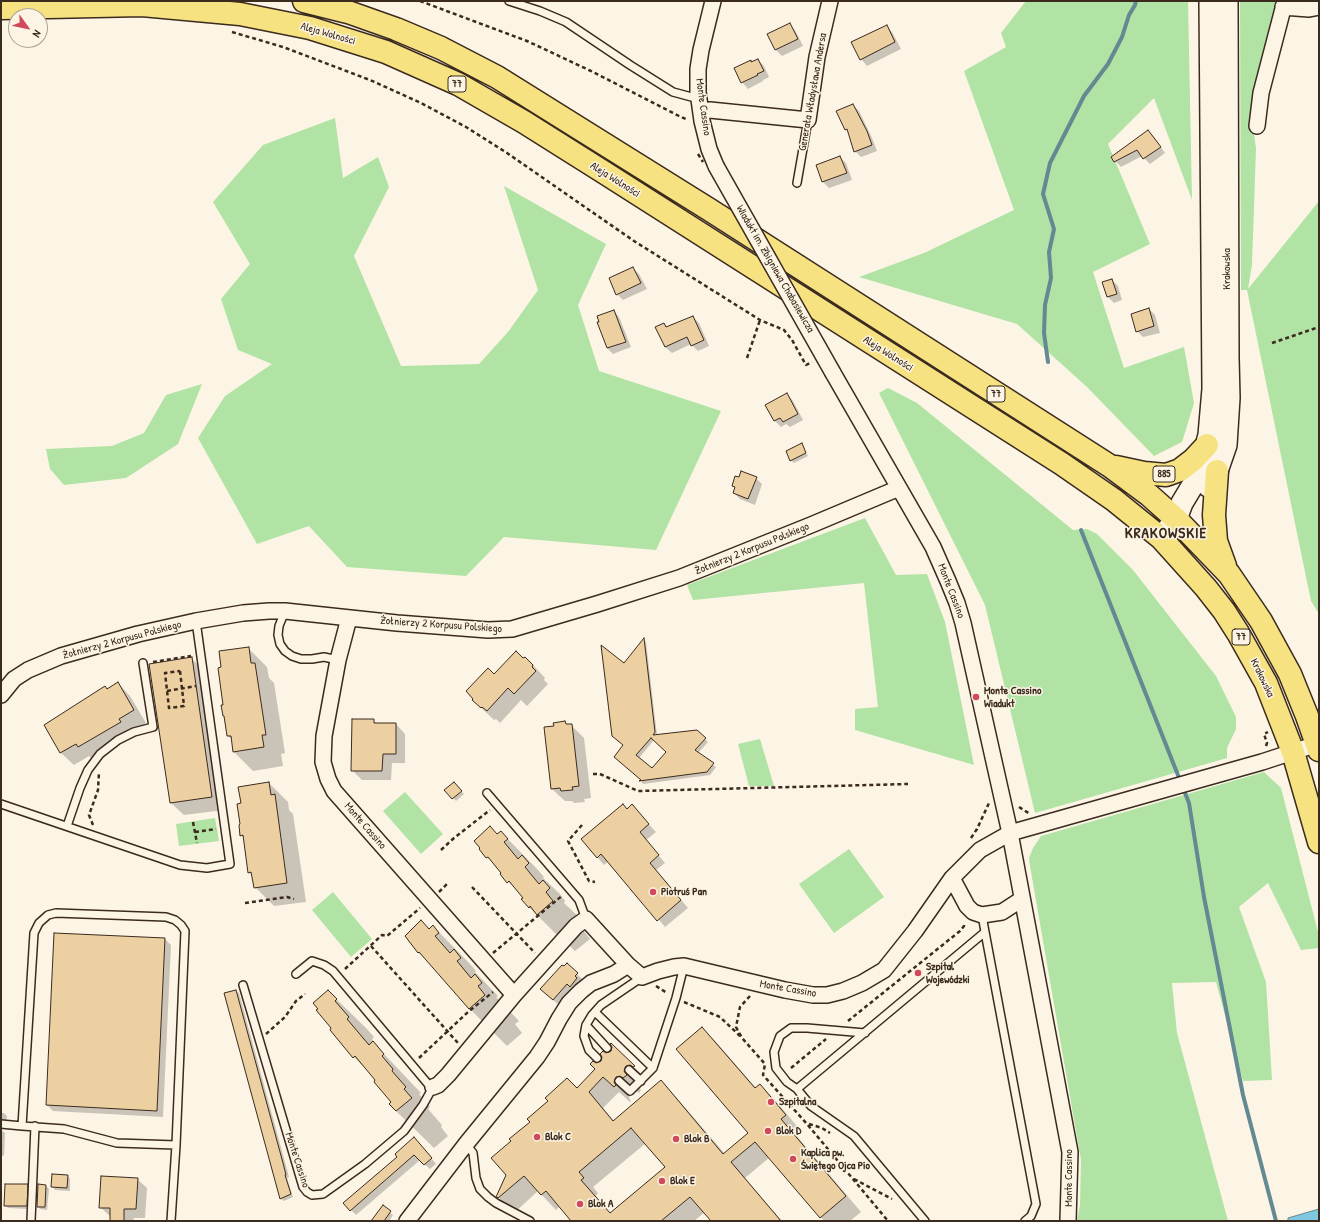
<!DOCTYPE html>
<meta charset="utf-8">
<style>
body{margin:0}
#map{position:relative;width:1320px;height:1222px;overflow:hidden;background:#fcf5e5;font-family:"Patrick Hand",sans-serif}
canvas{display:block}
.frame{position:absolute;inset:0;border:2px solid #3b2a1e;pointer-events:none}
.north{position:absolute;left:8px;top:8px;width:40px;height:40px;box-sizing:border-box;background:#fcf5e5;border:1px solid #afa495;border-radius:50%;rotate:123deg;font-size:11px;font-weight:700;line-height:16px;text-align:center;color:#3b2a1e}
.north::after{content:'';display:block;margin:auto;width:14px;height:18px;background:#d1495b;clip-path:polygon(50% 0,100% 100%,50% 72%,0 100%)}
</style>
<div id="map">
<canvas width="1320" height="1222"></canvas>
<div class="frame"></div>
<div class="north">N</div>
</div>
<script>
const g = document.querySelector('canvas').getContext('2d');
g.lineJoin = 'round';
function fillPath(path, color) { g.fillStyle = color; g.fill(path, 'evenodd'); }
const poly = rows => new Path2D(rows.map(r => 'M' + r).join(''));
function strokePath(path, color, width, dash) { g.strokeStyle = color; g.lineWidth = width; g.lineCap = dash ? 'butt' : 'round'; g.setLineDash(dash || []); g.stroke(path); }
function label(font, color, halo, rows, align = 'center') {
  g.font = font + ' "Patrick Hand",sans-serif'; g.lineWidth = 3; g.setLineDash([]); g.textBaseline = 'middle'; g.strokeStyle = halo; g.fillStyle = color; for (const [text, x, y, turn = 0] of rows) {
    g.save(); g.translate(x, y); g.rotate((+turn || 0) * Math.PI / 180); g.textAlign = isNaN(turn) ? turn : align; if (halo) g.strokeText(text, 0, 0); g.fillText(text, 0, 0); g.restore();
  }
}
const green = poly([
 [1026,1,1188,1,1192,200,1154,98,1108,144,1150,244,1093,272,1124,368,1184,347,1194,403,1182,442,1154,456,1087,387,1017,324,859,277,924,253,1014,210,964,71,1006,47,1001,33],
 [1240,1,1276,1,1256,82,1252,121,1256,148,1252,265,1248,289,1319,201,1319,614,1311,601,1247,290,1241,290],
 [335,118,343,178,378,157,389,187,354,256,401,366,479,364,508,332,538,290,504,186,606,244,578,305,599,371,721,411,656,550,504,537,466,576,347,567,309,526,257,544,198,438,225,396,272,364,238,350,221,299,250,264,213,202,263,145],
 [202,384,178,444,126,478,64,485,50,469,46,449,112,446,144,433,166,395],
 [888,388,917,403,1073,530,1087,529,1097,534,1133,570,1216,676,1236,717,1236,729,1227,748,1227,758,1035,813,985,605,879,393],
 [865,518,896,575,927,574,945,622,974,765,855,730,855,709,878,707,864,583,693,600,687,585],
 [760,739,774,786,749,786,738,744],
 [1264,772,1281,788,1319,936,1319,948,1301,950,1268,883,1239,907,1266,982,1272,1080,1243,1081,1216,982,1172,983,1177,1033,1228,1221,1077,1221,1080,1205,1081,1160,1030,866,1029,858,1033,848,1041,836],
 [405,792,443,834,421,854,383,811],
 [215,818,219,841,179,846,176,824],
 [849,849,884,897,834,933,799,884],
 [333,892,372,939,351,957,312,910]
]);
const water = poly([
 [1319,1209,1319,1221,1288,1221,1288,1218,1319,1209]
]);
const shadow = poly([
 [789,24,795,30,803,46,782,56,776,50,768,34],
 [886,26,892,32,901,49,867,66,861,59],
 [758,60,764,66,769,77,763,80,763,81,748,89,742,82,750,61,752,63],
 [853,105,859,111,872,138,877,151,861,157,855,151,849,132,846,129,838,112],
 [1148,131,1154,137,1165,153,1150,164,1142,156,1121,167,1112,157],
 [840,157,846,163,852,180,829,188,823,182,817,166],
 [633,268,639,274,647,289,623,300,617,294],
 [1112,280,1118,286,1122,300,1114,303,1108,297],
 [1149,309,1155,315,1160,333,1143,337,1137,331],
 [614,311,619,317,631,347,613,354,607,348,598,323],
 [693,317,699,323,709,346,698,351,691,344,672,353,665,347,656,328,664,324,668,328],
 [787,394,793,401,803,420,790,427,786,424,781,427,774,420],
 [801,445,808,456,794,463,791,460],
 [739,478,756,478,762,484,755,505,740,499,734,493,736,488,733,485],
 [644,640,646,642,657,735,696,731,708,742,698,753,716,767,710,775,643,784,641,781,642,780,624,745,624,664],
 [654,740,668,752,652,769,639,758],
 [248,648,267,667,269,678,274,683,285,753,281,754,283,766,253,771,234,752,233,740,228,736,225,706],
 [191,658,204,671,224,810,184,815,171,803],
 [533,665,545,678,544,680,548,684,527,706,521,700,500,723,496,719,494,720,473,700,494,675],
 [118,683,130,696,146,723,92,759,89,756,74,765,61,753,45,725],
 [373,720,377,724,396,724,405,734,405,763,392,763,391,780,362,780,352,770],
 [565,722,568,725,571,725,584,738,591,798,584,799,585,802,574,803,572,801,565,801,552,789,555,727],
 [269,783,288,802,289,810,293,814,306,902,274,906,255,887,253,876,249,872,244,838,241,835,242,804],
 [454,783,464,794,456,801,446,790],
 [632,806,656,832,646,840,665,863,656,870,688,908,665,927,609,861,604,865,597,857,627,810],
 [501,832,538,870,544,877,543,878,560,894,565,901,564,903,581,919,583,930,590,939,575,951,568,944,567,945,529,907,524,898,501,874,503,873,487,857,497,835],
 [433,926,470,964,476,971,475,972,498,996,496,997,519,1021,515,1024,522,1033,507,1046,469,1008,439,972,418,952,429,929],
 [165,939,171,945,163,1117,53,1111,47,1105],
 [577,974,583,980,559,1005,547,995],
 [236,991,239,993,289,1177,287,1178,293,1197,284,1201,281,1198],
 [328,991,366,1028,374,1037,372,1039,385,1055,421,1093,419,1094,430,1107,428,1109,442,1125,441,1127,448,1136,434,1148,396,1111,392,1102,377,1080,354,1057,331,1030],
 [702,1028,717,1043,756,1088,760,1085,775,1100,801,1131,796,1135,861,1212,850,1221,824,1221,770,1157,745,1178,782,1221,712,1221,705,1212,694,1221,573,1221,560,1206,556,1210,538,1191,514,1213,497,1196,577,1089,596,1069,596,1064,602,1062,606,1054,611,1052,613,1047,611,1044,649,1082,646,1080,641,1081,639,1087,641,1090,639,1093,636,1091,631,1092,629,1098,631,1101,630,1102,619,1092,603,1108,614,1121,660,1082,676,1097,725,1154,750,1134],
 [646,1143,666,1167,611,1214,596,1196,598,1193,593,1187],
 [1,1113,4,1113,7,1116,6,1122,1,1123],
 [1,1130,5,1133,4,1156,1,1155],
 [420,1144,436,1164,430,1169,420,1160,356,1215,351,1210],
 [68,1176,70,1179,70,1191,55,1190,53,1187],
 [137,1179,147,1188,145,1218,134,1218,133,1221,111,1221,111,1217,100,1207],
 [27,1185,30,1188,29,1209,8,1208,5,1205],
 [46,1186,49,1189,47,1210,40,1209,38,1206],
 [383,1207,393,1215,389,1221,372,1221]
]);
const stream = poly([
 [1048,362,1044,333,1045,305,1051,278,1049,252,1054,229,1043,194,1050,163,1084,96,1108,64,1122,37,1129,15,1135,5,1136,1],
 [1081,530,1189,803,1204,897,1243,1095,1276,1221]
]);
const building = poly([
 [790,23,798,39,775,50,767,34,790,23],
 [887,25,895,42,860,60,851,42,887,25],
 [758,59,764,71,757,74,758,75,741,83,734,68,751,60,751,62,758,59],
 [853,104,867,131,872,145,854,152,847,129,845,130,836,111,853,104],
 [1148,130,1161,147,1143,159,1137,150,1114,162,1111,157,1148,130],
 [840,156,847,173,822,182,816,165,840,156],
 [633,267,641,283,616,295,609,278,633,267],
 [1112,279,1117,294,1107,297,1102,282,1112,279],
 [1149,308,1154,326,1136,332,1131,314,1149,308],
 [614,310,626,342,607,348,597,322,599,322,597,316,614,310],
 [693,316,704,340,691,346,687,337,665,347,655,327,664,323,666,327,693,316],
 [787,393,798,414,783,422,780,418,774,421,765,405,787,393],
 [802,443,806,453,790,461,786,451,802,443],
 [741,471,757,477,748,499,733,493,735,487,732,486,735,476,739,477,741,471],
 [644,638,655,732,653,735,697,730,706,738,695,750,714,763,707,772,639,781,641,780,614,757,623,745,612,736,601,645,624,663,644,638],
 [651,738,666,752,652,768,636,755,651,738],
 [249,647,251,663,255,663,266,735,262,735,264,747,233,752,231,736,227,736,224,716,223,716,221,705,223,705,218,668,221,667,219,651,249,647],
 [516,651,523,658,525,657,533,665,532,667,536,671,514,694,508,688,487,711,482,707,481,708,472,700,473,699,466,691,488,668,494,674,516,651],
 [192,657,212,797,170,803,149,664,192,657],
 [118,682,134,710,119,719,121,722,78,747,76,744,60,753,44,725,105,686,107,689,118,682],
 [352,719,374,719,374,723,396,723,396,754,383,754,382,771,351,771,352,719],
 [565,721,566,724,572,724,579,786,572,787,573,790,561,791,560,788,551,789,544,727,554,726,553,723,565,721],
 [269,782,271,795,275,794,287,883,254,888,251,872,248,873,243,835,240,836,239,825,240,824,237,804,241,803,238,787,269,782],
 [454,782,462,791,452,799,444,790,454,782],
 [623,804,627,809,632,804,649,824,640,832,659,855,650,863,681,900,657,921,601,854,597,858,581,839,623,804],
 [490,826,497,834,501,831,508,839,504,842,518,859,522,855,529,863,525,867,539,884,543,880,550,888,546,892,553,901,537,915,530,906,529,908,521,899,523,898,509,881,507,883,500,874,501,873,488,857,486,858,479,849,480,848,474,841,490,826],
 [421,920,429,929,433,925,439,933,435,936,450,953,454,949,461,958,457,961,471,978,475,974,482,983,478,986,485,995,469,1009,419,952,418,953,405,936,421,920],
 [54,933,165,938,157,1111,46,1105,54,933],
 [567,963,578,973,575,976,577,978,570,987,567,984,553,1000,540,989,562,965,564,966,567,963],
 [236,990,283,1163,286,1175,285,1175,291,1194,280,1199,224,993,236,990],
 [328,990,337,999,335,1001,349,1017,347,1019,369,1045,373,1041,384,1054,382,1056,393,1069,392,1071,406,1087,404,1089,412,1098,396,1111,389,1104,391,1102,374,1082,375,1080,355,1056,353,1058,330,1030,331,1028,316,1010,318,1009,313,1003,328,990],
 [702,1027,755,1088,760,1084,786,1115,781,1119,846,1196,820,1218,755,1142,731,1162,781,1221,711,1221,690,1197,661,1221,571,1221,546,1191,541,1195,524,1176,498,1198,496,1197,506,1175,491,1158,511,1141,509,1139,530,1122,527,1119,548,1101,545,1098,567,1078,577,1088,595,1069,590,1064,593,1061,596,1063,601,1061,602,1057,600,1054,603,1051,606,1053,611,1051,612,1047,610,1044,611,1043,635,1066,633,1067,630,1065,626,1066,624,1071,627,1075,623,1078,620,1076,616,1077,614,1082,616,1085,614,1087,603,1077,589,1092,613,1121,661,1080,723,1154,748,1133,676,1049,702,1027],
 [631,1128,665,1167,610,1213,581,1180,584,1178,579,1172,631,1128],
 [414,1137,432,1158,424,1165,414,1155,350,1211,343,1203,397,1157,395,1154,414,1137],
 [52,1174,68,1175,67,1188,51,1187,52,1174],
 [101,1176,138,1178,136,1209,124,1209,124,1221,110,1221,110,1208,99,1208,101,1176],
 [5,1184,28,1184,27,1206,4,1206,5,1184],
 [38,1184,46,1185,45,1207,37,1207,38,1184],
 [383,1205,391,1211,384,1221,371,1221,383,1205]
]);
const path = poly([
 [420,1,527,41,591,71,679,116,688,120],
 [232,32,283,47,370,80,421,103,466,127,507,153,634,241,760,320,784,330,792,340,806,365,812,362],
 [1272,343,1319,327],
 [747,358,760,320],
 [153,662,191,656],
 [180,671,184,706,169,708,165,673,180,671],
 [167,691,196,686],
 [1266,746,1267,743,1264,734,1268,732],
 [593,774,600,774,638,791,908,784],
 [1019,807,1030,814],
 [193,822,197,843],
 [93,825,89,815,98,790,99,772],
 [582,825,568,841,589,881,595,882],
 [195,832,216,829],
 [971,838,977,829,989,803],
 [441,850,454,838,490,810],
 [472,887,535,953],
 [439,892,447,884],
 [245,903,287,897,294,899],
 [371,946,458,1043],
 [493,953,563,895],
 [345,969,382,935,387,936,420,908],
 [656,986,667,993],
 [750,996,740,1007,736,1027,742,1038,765,1064,763,1075,807,1124,888,1221],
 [684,1002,720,1017,740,1036],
 [848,1021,960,931,964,926,964,923],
 [266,1034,285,1017,296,1001,305,994],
 [419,1058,468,1012,493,992],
 [791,1068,826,1039],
 [809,1124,822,1128,830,1133],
 [854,1179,892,1199]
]);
const service = poly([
 [509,1,540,11,566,22,630,65,673,92,699,99],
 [797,183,808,120],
 [285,611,279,626,278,635,280,644,285,651,292,656,301,659,312,659,324,657,338,660],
 [487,793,579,900,586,919],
 [1,804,180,865,207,868,230,864,196,621],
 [67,826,80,788,88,770,100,754,118,740,134,732,153,727,143,663],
 [985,932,1036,1204,1031,1216,1025,1221],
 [243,985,303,1187,307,1192,312,1195,323,1194,365,1164,404,1131,423,1105,433,1087,428,1084,333,971,324,965,312,961,296,974],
 [595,1012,653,1068],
 [586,1025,607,1048],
 [865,1033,807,1028,791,1028,780,1036,774,1052,776,1068,787,1082,797,1089,811,1106,854,1136,925,1221],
 [597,1058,589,1050,584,1036,586,1025,592,1015,601,1005,642,977],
 [629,1070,641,1081],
 [619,1081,630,1091,653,1068,676,998,684,966],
 [797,1089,985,932,982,915],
 [1,1124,22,1126],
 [466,1144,473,1153,476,1178,480,1189,488,1197,496,1203,530,1221],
 [31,1221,35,1126],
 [171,1221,176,1145,185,931,181,925,175,920,166,917,56,913,48,915,39,923,34,933,22,1126,64,1129,117,1143,176,1145]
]);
const minor = poly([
 [713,1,701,50,698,69,698,92,702,121,709,149,716,166],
 [1283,7,1309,9,1319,7],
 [701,111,710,110,808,120,817,57,830,1],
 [1257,126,1261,93,1285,1],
 [833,373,933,547,948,581,957,603,963,623,1010,833,1070,1152,1068,1221],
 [349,618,338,660,324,736,323,762,328,779,334,791,514,995],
 [1,695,14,679,28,670,61,656,138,634,196,621,243,613,269,611,285,611,397,623,488,630,512,629,597,604,679,578,811,525,899,488],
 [952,878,967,906,973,912,982,915,1002,912,1022,899],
 [433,1087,438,1085,448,1075,514,995,576,926,586,919,628,965],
 [407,1221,466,1144,537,1057,547,1042,559,1019,569,1003,581,991,591,983,614,974,628,965,642,977,658,971,674,967,684,966,785,990,813,995,827,995,843,991,862,983,884,970,915,931,952,878,980,850,1010,833,1262,762,1317,744]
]);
const secondary = poly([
 [1208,486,1217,471,1226,445,1229,398,1228,358,1227,1],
 [1161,538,1176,519,1182,503,1194,483,1202,462,1209,435,1213,389,1210,1]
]);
const trunk = poly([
 [304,1,348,12,396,29,441,48,497,77,710,210,1110,466,1149,495,1176,519,1229,574,1261,621,1290,674,1307,716,1319,750],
 [1,8,142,5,240,14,310,28,386,52,458,84,524,122,605,173,1062,464,1114,500,1161,538,1206,588,1224,611,1238,633,1266,683,1293,752,1319,842],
 [1116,467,1144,473,1166,475,1180,470,1193,460,1207,445],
 [1217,471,1214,515,1216,541,1225,566]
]);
const pathBridge = poly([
 [698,154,703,162]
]);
const minorBridge = poly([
 [716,166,833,373]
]);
const markers = [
 [976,697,4,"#d1495b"],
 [653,892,4,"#d1495b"],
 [918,973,4,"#d1495b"],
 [771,1102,4,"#d1495b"],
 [768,1131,4,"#d1495b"],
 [537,1137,4,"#d1495b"],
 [676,1139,4,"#d1495b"],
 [793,1159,4,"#d1495b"],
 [662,1181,4,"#d1495b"],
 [580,1204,4,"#d1495b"]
];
const shields = [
 [457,84,18],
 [996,394,18],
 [1164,474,22],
 [1241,637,18]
];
const shieldNames = [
 ["77",457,84],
 ["77",996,394],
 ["885",1164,474],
 ["77",1241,637]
];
const streetNames = [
 ["Aleja Wolności",328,34,16],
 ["Generała Władysława Andersa",813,92,-80],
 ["Monte Cassino",703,107,82],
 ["Aleja Wolności",615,180,32],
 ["Wiadukt im. Zbigniewa Chabasiewicza",775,269,60],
 ["Krakowska",1227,269,-90],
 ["Aleja Wolności",888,354,32],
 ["Żołnierzy 2 Korpusu Polskiego",752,549,-22],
 ["Monte Cassino",951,591,69],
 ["Żołnierzy 2 Korpusu Polskiego",441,625,4],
 ["Żołnierzy 2 Korpusu Polskiego",122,640,-15],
 ["Krakowska",1262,678,64],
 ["Monte Cassino",365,826,49],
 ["Monte Cassino",788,989,10],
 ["Monte Cassino",297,1160,72],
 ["Monte Cassino",1069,1178,-90]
];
const poiNames = [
 ["Monte Cassino",984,691],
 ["Wiadukt",984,704],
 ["Piotruś Pan",661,892],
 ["Szpital",926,967],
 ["Wojewódzki",926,980],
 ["Szpitalna",779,1102],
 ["Blok D",776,1131],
 ["Blok C",545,1137],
 ["Blok B",684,1139],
 ["Kaplica pw.",801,1153],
 ["Świętego Ojca Pio",801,1166],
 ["Blok E",670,1181],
 ["Blok A",588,1204]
];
const districtNames = [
 ["KRAKOWSKIE",1166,534]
];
fillPath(green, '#b0e3a4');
fillPath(water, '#7fc8e0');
strokePath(water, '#648992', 1);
fillPath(shadow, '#0003');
strokePath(stream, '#648992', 4);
fillPath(building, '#edd0a1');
strokePath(building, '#3b2a1e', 1);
strokePath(service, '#3b2a1e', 10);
strokePath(minor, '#3b2a1e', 18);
strokePath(secondary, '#3b2a1e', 24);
strokePath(trunk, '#3b2a1e', 25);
strokePath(path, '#3b2a1e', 2.5, [4, 3]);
strokePath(service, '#fcf5e5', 7);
strokePath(minor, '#fcf5e5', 15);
strokePath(secondary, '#fcf5e5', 21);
strokePath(trunk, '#f7e281', 22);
strokePath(minorBridge, '#3b2a1e', 18, []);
strokePath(pathBridge, '#3b2a1e', 2.5, [4, 3]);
strokePath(minorBridge, '#fcf5e5', 15);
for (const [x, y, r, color] of markers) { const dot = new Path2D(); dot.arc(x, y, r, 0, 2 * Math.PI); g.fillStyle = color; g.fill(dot); strokePath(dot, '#fcf5e5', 1.5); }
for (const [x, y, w] of shields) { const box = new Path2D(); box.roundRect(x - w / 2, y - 8, w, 16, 3); g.fillStyle = '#fcf5e5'; g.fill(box); strokePath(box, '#3b2a1e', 1); }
label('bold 10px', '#3b2a1e', null, shieldNames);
label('11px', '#3b2a1e', '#fcf5e5', streetNames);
label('bold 11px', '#3b2a1e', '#fcf5e5', poiNames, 'left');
g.letterSpacing = '1px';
label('bold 15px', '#3b2a1e', '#fcf5e5', districtNames);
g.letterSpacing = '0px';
</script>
